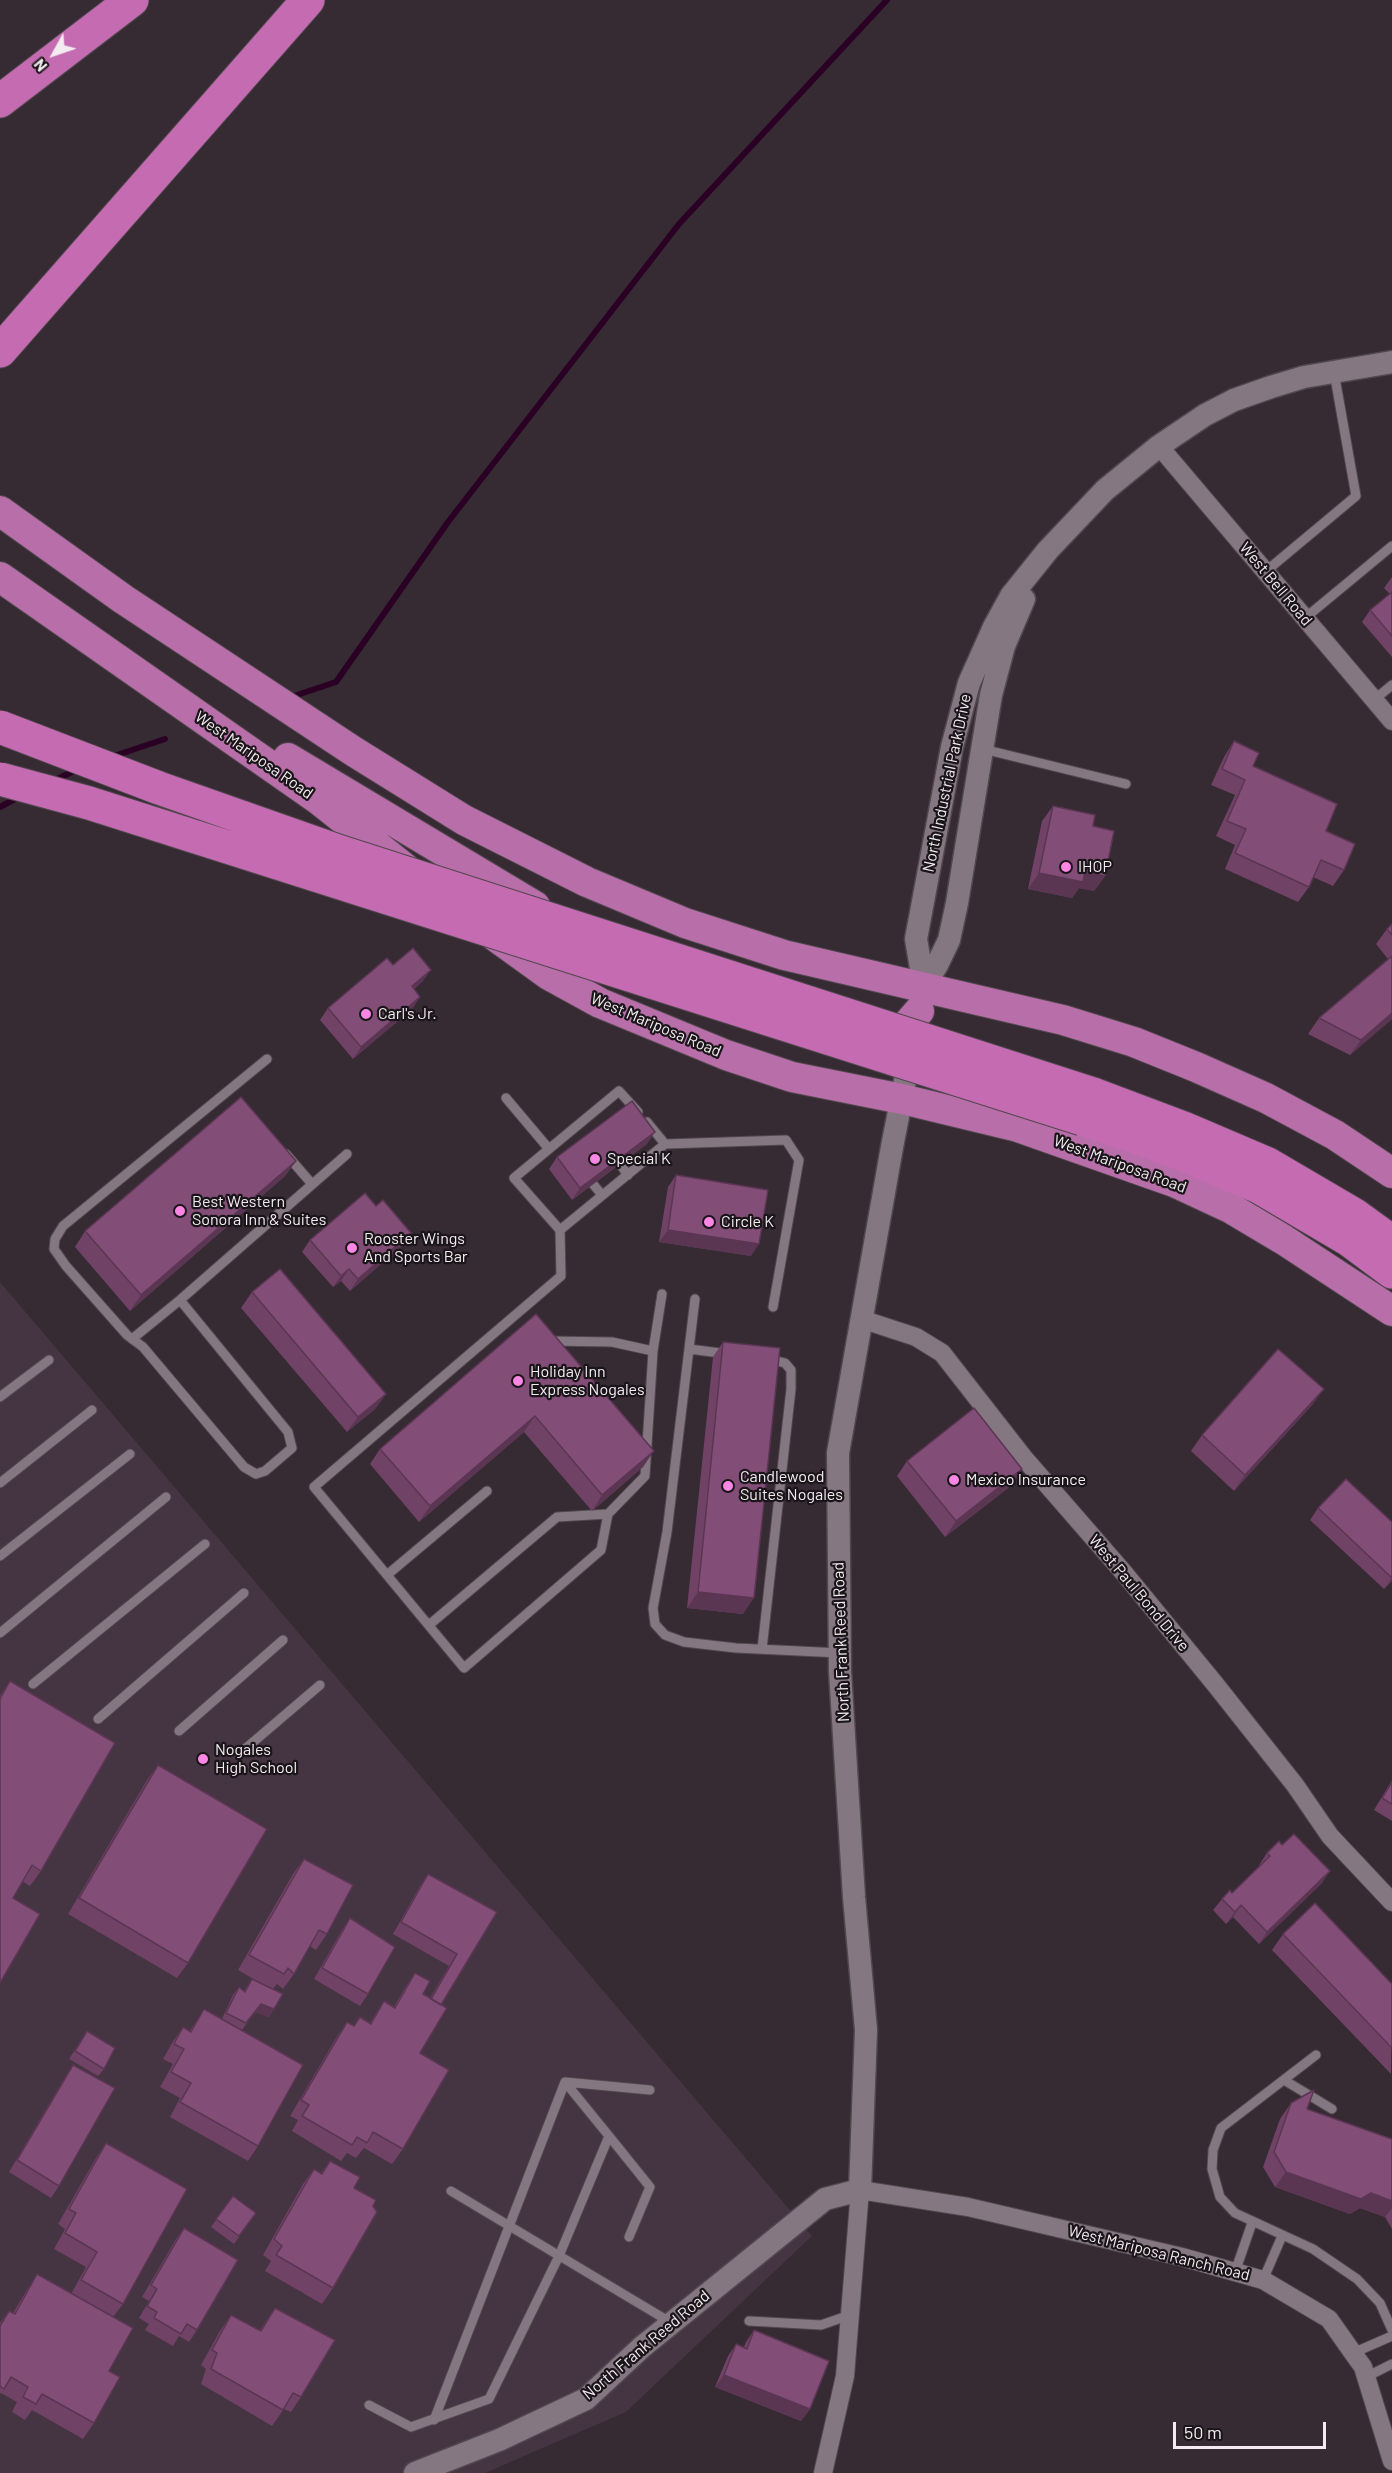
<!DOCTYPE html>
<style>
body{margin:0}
#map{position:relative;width:1392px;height:2473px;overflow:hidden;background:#362a33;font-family:Barlow,sans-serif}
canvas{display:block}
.north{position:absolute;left:24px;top:24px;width:60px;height:60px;-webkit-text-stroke:4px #1a1519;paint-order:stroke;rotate:230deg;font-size:16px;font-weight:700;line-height:24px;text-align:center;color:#f3ebf0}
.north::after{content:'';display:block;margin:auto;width:21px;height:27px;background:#f3ebf0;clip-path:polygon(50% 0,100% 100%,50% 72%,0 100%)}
.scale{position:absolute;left:1173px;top:2422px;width:153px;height:27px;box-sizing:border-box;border:3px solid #f3ebf0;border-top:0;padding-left:8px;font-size:18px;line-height:21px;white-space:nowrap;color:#f3ebf0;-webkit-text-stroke:4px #1a1519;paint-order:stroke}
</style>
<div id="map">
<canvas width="1392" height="2473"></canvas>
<div class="north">N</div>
<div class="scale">50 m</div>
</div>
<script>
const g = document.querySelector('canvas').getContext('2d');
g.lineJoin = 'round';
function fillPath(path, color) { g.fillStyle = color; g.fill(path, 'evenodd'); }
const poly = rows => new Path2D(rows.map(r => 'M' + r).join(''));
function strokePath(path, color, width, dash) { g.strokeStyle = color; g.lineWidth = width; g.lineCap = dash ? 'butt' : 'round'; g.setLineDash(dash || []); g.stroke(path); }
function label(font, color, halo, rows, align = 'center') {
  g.font = font + ' Barlow,sans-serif'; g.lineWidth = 4.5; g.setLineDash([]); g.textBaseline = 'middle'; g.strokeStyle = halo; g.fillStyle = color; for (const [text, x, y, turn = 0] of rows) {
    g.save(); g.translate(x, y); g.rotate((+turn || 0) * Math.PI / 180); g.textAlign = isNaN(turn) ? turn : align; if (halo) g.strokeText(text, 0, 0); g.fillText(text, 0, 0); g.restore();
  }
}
const built = poly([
 [0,1282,812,2236,626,2412,485,2473,0,2473]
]);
const stream = poly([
 [294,696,336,682,448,522,679,224,887,0],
 [111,757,165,739],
 [53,781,76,770],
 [0,807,19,797]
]);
const service = poly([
 [1265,572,1356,496,1334,372],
 [1305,618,1392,546],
 [1374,700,1392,685],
 [983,749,1126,784],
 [267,1059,63,1226,55,1239,54,1249,66,1266,127,1335,143,1347,244,1467,256,1474,265,1471,292,1448,288,1432,180,1300,347,1154],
 [506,1098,549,1149],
 [638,1112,619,1091,514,1178,560,1230,665,1144],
 [647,1122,665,1144,786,1140,799,1160,773,1307],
 [286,1154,312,1184],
 [620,1164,628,1175],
 [593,1184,602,1195],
 [560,1230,561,1276,314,1487,464,1668,601,1550,608,1514,645,1476,653,1351,662,1294],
 [695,1299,667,1532,653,1608,655,1624,665,1635,684,1642,736,1648,840,1653],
 [132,1339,180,1300],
 [549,1341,612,1342,653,1351],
 [689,1349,728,1354],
 [0,1397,49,1360],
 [0,1483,92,1410],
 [0,1556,130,1454],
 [387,1575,487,1491],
 [429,1625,557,1517,608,1514],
 [0,1633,166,1497],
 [762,1649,791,1389,791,1370,785,1363,769,1359],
 [33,1684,205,1544],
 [98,1719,244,1593],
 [179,1731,283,1640],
 [245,1749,320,1685],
 [1316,2055,1221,2128,1213,2150,1212,2169,1220,2197,1235,2213,1313,2249,1357,2279,1380,2303,1392,2330],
 [1284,2080,1332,2109],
 [565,2082,650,2090],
 [451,2191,670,2322],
 [1235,2272,1252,2223],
 [1263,2280,1282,2236],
 [749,2321,821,2325,850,2315],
 [1353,2353,1392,2336],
 [1366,2377,1392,2364],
 [369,2405,411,2427,489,2399,559,2256,609,2136,650,2187,629,2237],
 [434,2420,565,2082,609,2136]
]);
const minor = poly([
 [1159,446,1392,721],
 [861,1319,916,1337,942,1353,1024,1458,1124,1573,1215,1684,1295,1785,1330,1836,1392,1902],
 [823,2473,845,2376,860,2190,968,2207,1182,2257,1263,2280,1329,2319,1353,2353,1363,2367,1392,2461]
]);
const tertiary = poly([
 [924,986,937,965,949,940,957,903,991,695,1004,646,1024,599],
 [921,1000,924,986,916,939,952,747,969,683,994,627,1011,596,1048,550,1105,490,1159,446,1205,415,1234,400,1271,387,1304,377,1392,362],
 [415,2473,499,2440,586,2399,642,2347,825,2199,860,2190,866,2030,854,1897,840,1671,838,1453,892,1147,911,1050]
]);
const trunk = poly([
 [0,511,123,599,353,751,464,820,587,882,685,923,784,955,1063,1020,1134,1042,1196,1067,1266,1098,1335,1135,1392,1173],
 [0,577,319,800,411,873],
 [288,758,535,906],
 [495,936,549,975,600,1003,726,1055,792,1077,902,1099,1018,1127,1174,1182,1232,1209,1284,1240,1392,1311],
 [876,1035,894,1032,906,1026,919,1011]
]);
const motorway = poly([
 [0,101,132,0],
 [0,351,308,0],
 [1093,1094,1186,1129,1268,1164,1355,1215,1392,1242],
 [1082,1119,1176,1152,1259,1187,1349,1240,1392,1272]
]);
const motorwayBridge = poly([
 [0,727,159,788,341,852,1093,1094],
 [0,779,89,803,1082,1119]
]);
const wall = poly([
 [1392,577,1392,657,1362,622,1370,610,1390,594,1384,588],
 [1234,741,1253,766,1326,831,1344,870,1333,886,1313,877,1309,887,1298,902,1225,869,1235,845,1216,836,1235,795,1211,785,1224,757],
 [1053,806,1093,826,1105,876,1094,891,1079,888,1072,898,1028,889,1042,821],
 [1392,924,1392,1019,1350,1055,1308,1034,1319,1018,1388,959,1376,944,1387,929],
 [393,965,423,981,414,989,420,997,412,1009,353,1059,320,1020,328,1008],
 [647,1144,572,1200,549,1169,557,1157],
 [296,1161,285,1176,130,1311,75,1247,85,1231],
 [676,1175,751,1256,659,1242,668,1187],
 [376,1206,403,1245,350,1291,341,1281,333,1287,302,1252,310,1240],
 [252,1292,386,1394,375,1409,347,1432,241,1308],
 [536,1314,643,1467,592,1511,524,1432,419,1522,370,1464,380,1449],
 [723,1342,743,1614,687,1608,713,1357],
 [1313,1404,1234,1491,1191,1451,1202,1435],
 [907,1461,1012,1485,945,1537,897,1476],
 [1318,1508,1392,1522,1392,1581,1384,1589,1310,1520],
 [10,1681,41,1871,30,1886,22,1881,13,1898,0,1983,0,1696],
 [158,1765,188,1963,177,1978,68,1914,147,1780],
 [1392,1780,1392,1821,1374,1810],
 [1267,1853,1322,1883,1259,1944,1233,1917,1226,1924,1213,1910,1222,1899,1232,1893,1260,1866,1259,1865],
 [304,1859,327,1934,316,1950,310,1946,294,1974,283,1989,277,1984,273,1989,274,2009,269,2017,255,2012,242,2030,258,2146,248,2161,170,2117,180,2098,160,2087,173,2064,163,2059,172,2043,183,2027,190,2031,204,2009,222,2019,233,1995,239,1987,244,1991,252,1979,262,1984,238,1970,293,1874],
 [428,1874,497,1912,441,2005,420,2053,403,2149,392,2164,364,2148,356,2158,347,2153,341,2161,292,2131,298,2120,290,2116,336,2038,347,2022,354,2026,360,2017,370,2023,384,2001,394,2007,405,1988,415,1973,423,1994,430,1998,449,1966,393,1934,420,1886],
 [350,1918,368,1994,360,2006,314,1979,342,1930],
 [1283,1934,1392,1984,1391,2074,1272,1950],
 [87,2031,104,2069,98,2076,69,2059],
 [73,2065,59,2186,51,2198,9,2172,65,2077],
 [1291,2103,1392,2139,1392,2229,1385,2217,1360,2208,1350,2214,1275,2187,1263,2167,1280,2119],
 [106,2143,123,2304,113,2317,109,2371,94,2423,83,2439,32,2410,25,2420,12,2412,17,2402,1,2393,0,2394,0,2323,9,2311,13,2313,27,2290,37,2274,71,2294,86,2267,54,2249,65,2229,58,2224,96,2158],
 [330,2161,354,2188,333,2288,322,2304,265,2271,271,2261,263,2255,303,2184,314,2169,321,2173],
 [233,2196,256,2213,234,2244,211,2227],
 [184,2228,197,2330,189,2342,179,2336,173,2346,145,2330,149,2324,139,2318,149,2301,142,2297,176,2239],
 [275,2308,301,2397,291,2412,284,2409,272,2426,201,2384,206,2369,201,2365,220,2331,231,2315,260,2330],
 [754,2330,810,2409,801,2421,715,2387,728,2356,736,2344,744,2347,746,2342]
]);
const shadedWall = poly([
 [1085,872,1105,876,1094,891,1079,888,1072,898,1028,889,1039,873],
 [431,970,423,981,403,998,412,986],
 [420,997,412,1009,353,1059,361,1047],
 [1392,1013,1392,1019,1350,1055,1361,1040],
 [655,1132,647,1144,572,1200,580,1188],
 [296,1161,285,1176,130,1311,141,1295],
 [668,1230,759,1244,751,1256,659,1242],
 [411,1233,403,1245,350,1291,358,1279],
 [349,1269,341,1281,333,1287,341,1276],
 [1324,1389,1313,1404,1234,1491,1245,1475],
 [386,1394,375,1409,347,1432,358,1417],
 [535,1416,524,1432,419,1522,430,1506],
 [654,1451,643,1467,592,1511,602,1495],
 [1022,1469,1012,1485,945,1537,956,1521],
 [1392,1578,1392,1581,1384,1589],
 [698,1592,754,1598,743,1614,687,1608],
 [1330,1871,1322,1883,1259,1944,1267,1932],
 [1241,1905,1233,1917,1226,1924,1235,1912],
 [261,2004,274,2009,269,2017,255,2012,241,2031],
 [1286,2172,1371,2193,1392,2201,1392,2208,1385,2217,1360,2208,1350,2214,1275,2187],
 [724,2375,810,2409,801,2421,715,2387]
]);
const building = poly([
 [1392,592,1392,636,1370,610,1392,592],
 [1234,741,1259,753,1253,766,1337,804,1326,831,1355,844,1344,870,1321,860,1309,887,1235,853,1246,829,1227,821,1245,780,1222,769,1234,741],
 [1053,806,1095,815,1093,826,1114,831,1105,876,1085,872,1083,882,1039,873,1053,806],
 [1392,924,1392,935,1387,929,1392,924],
 [413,948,431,970,412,986,420,997,361,1047,328,1008,387,958,393,965,413,948],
 [1392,956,1392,1013,1361,1040,1319,1018,1392,956],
 [241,1097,296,1161,141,1295,85,1231,241,1097],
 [632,1101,655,1132,580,1188,557,1157,632,1101],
 [676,1175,768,1190,759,1244,668,1230,676,1175],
 [365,1193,376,1206,383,1200,411,1233,358,1279,349,1269,341,1276,310,1240,365,1193],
 [280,1269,386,1394,358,1417,252,1292,280,1269],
 [536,1314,654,1451,602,1495,535,1416,430,1506,380,1449,536,1314],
 [723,1342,780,1348,754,1598,698,1592,723,1342],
 [1278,1349,1324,1389,1245,1475,1202,1435,1278,1349],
 [974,1408,1022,1469,956,1521,907,1461,974,1408],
 [1346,1479,1392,1522,1392,1578,1318,1508,1346,1479],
 [10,1681,115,1743,41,1871,32,1865,13,1898,40,1914,0,1983,0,1699,10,1681],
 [158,1765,267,1829,188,1963,79,1898,158,1765],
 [1392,1782,1392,1804,1382,1798,1392,1782],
 [1294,1834,1330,1871,1267,1932,1241,1905,1235,1912,1222,1899,1230,1890,1232,1893,1270,1856,1267,1853,1279,1841,1282,1845,1294,1834],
 [304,1859,353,1885,327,1934,319,1930,294,1974,288,1968,284,1974,249,1955,304,1859],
 [428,1874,497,1912,441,2005,431,1999,457,1954,401,1922,428,1874],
 [1315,1903,1392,1984,1392,2048,1283,1934,1315,1903],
 [350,1918,395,1947,368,1994,322,1968,350,1918],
 [415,1973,430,1981,423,1994,447,2008,420,2053,449,2070,403,2149,373,2132,367,2143,357,2137,352,2145,302,2116,309,2105,301,2100,347,2022,354,2026,360,2017,371,2024,384,2001,395,2008,415,1973],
 [252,1979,283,1994,274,2009,261,2004,246,2023,226,2013,239,1987,245,1992,252,1979],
 [204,2009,303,2065,258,2146,180,2102,191,2083,171,2072,184,2049,174,2044,183,2027,191,2032,204,2009],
 [87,2031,115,2048,104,2069,75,2051,87,2031],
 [73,2065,115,2088,59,2186,17,2160,73,2065],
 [1314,2090,1307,2109,1392,2139,1392,2201,1371,2193,1361,2199,1286,2172,1274,2152,1291,2103,1314,2090],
 [106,2143,187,2189,123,2304,81,2280,97,2252,65,2233,76,2213,69,2209,106,2143],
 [330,2161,360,2177,354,2188,376,2200,373,2206,377,2212,333,2288,276,2255,282,2246,274,2239,314,2169,322,2174,330,2161],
 [233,2196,256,2213,239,2236,216,2219,233,2196],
 [184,2228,238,2260,197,2330,187,2324,181,2334,154,2318,157,2312,147,2306,157,2289,151,2285,184,2228],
 [37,2274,133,2328,109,2371,120,2377,94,2423,42,2394,36,2404,23,2397,28,2387,11,2377,4,2389,0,2386,0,2326,9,2311,15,2314,37,2274],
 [275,2308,335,2340,301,2397,293,2393,283,2410,211,2369,217,2353,212,2350,231,2315,261,2331,275,2308],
 [754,2330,829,2361,810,2409,724,2375,736,2344,747,2349,754,2330]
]);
const markers = [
 [1066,867,6,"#fc86e4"],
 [366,1014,6,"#fc86e4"],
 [595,1159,6,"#fc86e4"],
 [180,1211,6,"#fc86e4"],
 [709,1222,6,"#fc86e4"],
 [352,1248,6,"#fc86e4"],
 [518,1381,6,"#fc86e4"],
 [954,1480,6,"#fc86e4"],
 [728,1486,6,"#fc86e4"],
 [203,1759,6,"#fc86e4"]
];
const streetNames = [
 ["West Bell Road",1276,584,50],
 ["West Mariposa Road",254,755,35],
 ["North Industrial Park Drive",947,783,-78],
 ["West Mariposa Road",656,1025,23],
 ["West Mariposa Road",1120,1164,20],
 ["West Paul Bond Drive",1139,1593,50],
 ["North Frank Reed Road",841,1642,-92],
 ["West Mariposa Ranch Road",1159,2253,14],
 ["North Frank Reed Road",646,2345,-40]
];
const poiNames = [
 ["IHOP",1078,867],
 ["Carl's Jr.",378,1014],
 ["Special K",607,1159],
 ["Best Western",192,1202],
 ["Sonora Inn & Suites",192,1220],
 ["Circle K",721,1222],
 ["Rooster Wings",364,1239],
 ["And Sports Bar",364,1257],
 ["Holiday Inn",530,1372],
 ["Express Nogales",530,1390],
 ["Candlewood",740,1477],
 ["Suites Nogales",740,1495],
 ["Mexico Insurance",966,1480],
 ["Nogales",215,1750],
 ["High School",215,1768]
];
fillPath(built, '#453441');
strokePath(stream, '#2b0025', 6);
strokePath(service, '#51474e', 11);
strokePath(minor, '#51474e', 20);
strokePath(tertiary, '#51474e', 25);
strokePath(trunk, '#51474e', 32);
strokePath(motorway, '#51474e', 35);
strokePath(service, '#857781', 9);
strokePath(minor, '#857781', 18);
strokePath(tertiary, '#857781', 22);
strokePath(trunk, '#b86ea8', 30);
strokePath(motorway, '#c56bb2', 33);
strokePath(motorwayBridge, '#51474e', 35, []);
strokePath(motorwayBridge, '#c56bb2', 33);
fillPath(wall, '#704266');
fillPath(shadedWall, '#5b3653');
fillPath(building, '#824d77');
strokePath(building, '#5b3653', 1.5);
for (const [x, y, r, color] of markers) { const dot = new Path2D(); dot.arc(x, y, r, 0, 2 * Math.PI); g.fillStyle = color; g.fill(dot); strokePath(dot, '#1a1519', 2); }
label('16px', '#f3ebf0', '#1a1519', streetNames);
label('16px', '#f3ebf0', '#1a1519', poiNames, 'left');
</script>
